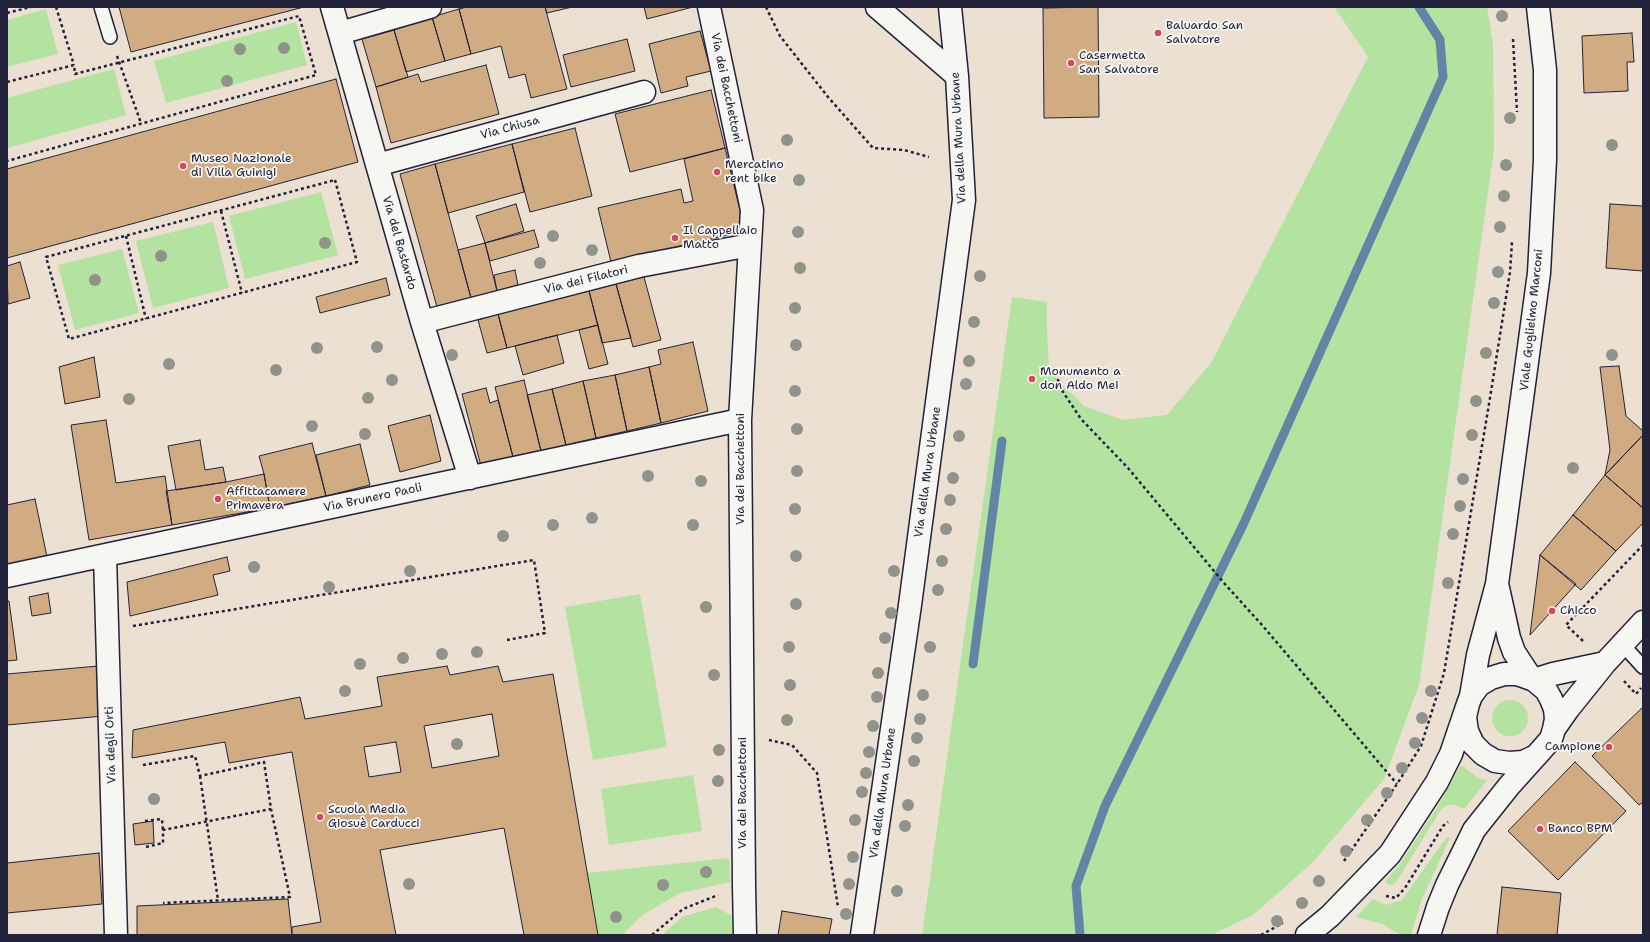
<!DOCTYPE html>
<meta charset="utf-8">
<style>
body{margin:0}
#map{position:relative;width:1650px;height:942px;overflow:hidden;background:#ebe0d1;font-family:"Shantell Sans",sans-serif}
canvas{display:block}
.frame{position:absolute;inset:0;border:8px solid #22223b;pointer-events:none}
</style>
<div id="map">
<canvas width="1650" height="942"></canvas>
<div class="frame"></div>
</div>
<script>
const g = document.querySelector('canvas').getContext('2d');
g.lineJoin = 'round';
function fillPath(path, color) { g.fillStyle = color; g.fill(path, 'evenodd'); }
const poly = rows => new Path2D(rows.map(r => 'M' + r).join(''));
function strokePath(path, color, width, dash) { g.strokeStyle = color; g.lineWidth = width; g.lineCap = dash ? 'butt' : 'round'; g.setLineDash(dash || []); g.stroke(path); }
function label(font, color, halo, rows, align = 'center') {
  g.font = font + ' "Shantell Sans",sans-serif'; g.lineWidth = 3.5; g.setLineDash([]); g.textBaseline = 'middle'; g.strokeStyle = halo; g.fillStyle = color; for (const [text, x, y, turn = 0] of rows) {
    g.save(); g.translate(x, y); g.rotate((+turn || 0) * Math.PI / 180); g.textAlign = isNaN(turn) ? turn : align; if (halo) g.strokeText(text, 0, 0); g.fillText(text, 0, 0); g.restore();
  }
}
const green = poly([
 [1334,7,1487,7,1493,44,1494,149,1419,685,1384,779,1313,862,1253,915,1211,935,922,935,1012,297,1047,302,1047,331,1049,371,1084,406,1123,420,1167,415,1211,363,1368,57],
 [46,9,58,54,7,67,7,20],
 [296,22,307,65,166,103,154,61],
 [114,69,126,115,7,148,7,98],
 [321,192,338,255,245,279,229,216],
 [213,222,229,288,153,308,136,241],
 [122,249,139,313,75,330,58,265],
 [640,594,667,747,593,760,565,607],
 '1492 718a18 18 0 1 1 36 0a18 18 0 1 1-36 0Z',
 [1461,765,1478,778,1487,780,1464,809,1456,805,1448,805,1442,808,1398,879,1394,884,1390,885,1385,882,1402,861,1438,806],
 [693,775,702,831,609,845,601,789],
 [1448,837,1450,838,1422,899,1411,935,1400,935,1383,924,1356,917,1373,899,1386,905,1402,900,1443,842],
 [729,858,730,882,680,893,644,914,622,935,598,935,587,873],
 [716,907,732,916,735,928,733,935,662,935,682,917]
]);
const stream = poly([
 [973,664,1002,441],
 [1080,935,1076,886,1105,806,1243,525,1443,77,1440,40,1419,7]
]);
const building = poly([
 [119,7,304,7,131,52,119,7],
 [467,7,545,7,567,89,531,98,525,74,509,78,501,46,471,54,459,9,467,7],
 [545,7,572,7,547,13,545,7],
 [644,7,693,7,647,19,644,7],
 [1098,7,1099,117,1044,118,1043,8,1098,7],
 [459,9,471,54,445,61,432,17,459,9],
 [432,17,445,61,406,72,394,30,432,17],
 [394,30,408,77,376,87,362,39,394,30],
 [700,31,711,71,686,77,688,86,661,93,649,44,700,31],
 [1632,33,1634,62,1627,62,1628,91,1584,93,1582,36,1632,33],
 [627,39,635,71,571,87,563,55,627,39],
 [486,65,499,114,391,143,376,87,418,74,421,82,486,65],
 [336,79,358,162,7,258,7,169,336,79],
 [711,90,725,148,630,172,615,114,711,90],
 [575,128,592,196,530,212,512,144,575,128],
 [512,144,524,192,448,213,435,164,512,144],
 [725,148,745,231,611,262,598,208,681,189,684,203,693,201,684,159,725,148],
 [435,164,471,298,437,307,400,174,435,164],
 [516,204,524,231,485,243,476,216,516,204],
 [1610,204,1643,206,1643,271,1606,268,1610,204],
 [534,230,539,247,490,261,485,243,534,230],
 [485,243,497,291,471,298,458,250,485,243],
 [20,262,30,298,8,304,7,266,20,262],
 [515,270,518,285,497,291,494,275,515,270],
 [644,277,661,340,633,347,616,284,644,277],
 [386,278,390,295,320,313,316,297,386,278],
 [616,284,631,338,602,343,589,291,616,284],
 [589,291,598,325,507,348,498,314,589,291],
 [498,314,507,348,487,353,478,320,498,314],
 [598,325,608,364,589,369,579,330,598,325],
 [557,335,564,363,523,375,515,346,557,335],
 [693,342,708,411,661,423,649,367,661,364,658,350,693,342],
 [94,357,100,397,65,404,59,367,94,357],
 [1619,366,1626,416,1643,431,1643,435,1605,475,1610,450,1600,367,1619,366],
 [649,367,661,423,627,431,615,375,649,367],
 [615,375,627,431,596,438,583,381,615,375],
 [524,380,541,451,513,457,495,387,524,380],
 [583,381,596,438,566,445,552,389,583,381],
 [486,388,490,403,498,400,513,457,481,466,462,394,486,388],
 [552,389,566,445,541,451,527,395,552,389],
 [430,415,441,461,400,472,388,426,430,415],
 [106,420,116,483,165,476,172,525,89,540,71,425,106,420],
 [1643,435,1643,508,1605,475,1643,435],
 [200,440,205,470,223,467,226,482,176,490,168,446,200,440],
 [312,443,326,496,270,508,264,474,259,456,312,443],
 [360,444,370,485,326,496,316,455,360,444],
 [264,474,270,508,172,525,166,491,226,482,264,474],
 [1605,475,1643,508,1643,523,1616,551,1573,515,1605,475],
 [35,499,47,557,7,565,7,505,35,499],
 [1573,515,1616,551,1581,590,1540,555,1573,515],
 [1540,555,1576,584,1530,635,1540,555],
 [227,557,230,571,213,575,218,595,130,616,127,582,227,557],
 [48,593,51,613,32,616,29,597,48,593],
 [7,601,9,601,17,660,7,661,7,601],
 [99,666,103,716,7,725,7,674,99,666],
 [447,666,450,675,498,666,503,682,553,674,598,935,524,935,504,828,380,850,396,935,292,935,292,927,321,922,292,752,229,763,225,742,132,758,133,730,300,697,305,719,382,706,377,677,447,666],
 [492,714,499,756,432,768,424,726,492,714],
 [396,742,401,772,369,777,364,747,396,742],
 [1643,707,1643,802,1639,805,1592,756,1643,707],
 [1575,762,1626,811,1558,880,1508,831,1575,762],
 [153,821,154,843,135,845,133,824,153,821],
 [99,853,102,904,7,913,7,863,99,853],
 [1502,887,1561,893,1557,935,1497,935,1502,887],
 [288,899,292,935,137,935,137,906,288,899],
 [782,911,832,919,829,935,778,935,782,911]
]);
const path = poly([
 [56,7,74,65],
 [766,7,780,36,828,97,873,148,904,150,929,157],
 [7,13,31,7],
 [1513,39,1517,112],
 [117,56,141,123],
 [7,82,74,65,75,74,299,16,316,75,7,161],
 [335,180,357,262,69,339,46,257,335,180],
 [221,211,242,293],
 [126,236,146,319],
 [1053,368,1063,392,1081,419,1128,468,1224,583,1262,625,1397,784],
 [133,626,534,560,545,633,507,640],
 [1583,641,1566,625,1643,545],
 [1624,681,1636,694,1641,688],
 [769,740,792,745,817,773,838,907],
 [143,765,195,756,200,776,264,762,271,809,290,897,163,903],
 [200,776,218,900],
 [145,821,161,819,162,820,163,830],
 [146,847,163,843,163,830,271,809],
 [1344,861,1397,784,1421,746,1444,673,1490,398,1510,272,1512,242],
 [1386,896,1396,898,1405,888,1443,826,1448,822],
 [652,935,683,909,718,895],
 [1261,935,1283,923]
]);
const lane = poly([
 [101,7,110,37],
 [1623,645,1643,667]
]);
const street = poly([
 [332,7,422,322,470,478],
 [709,7,752,210,740,420,744,885,745,935],
 [877,7,957,76],
 [340,33,430,7],
 [377,165,644,92],
 [422,322,639,266,750,245],
 [105,556,116,935],
 [7,576,740,420],
 [862,935,910,605,964,200,957,76,950,7]
]);
const primary = poly([
 [1498,588,1509,638,1514,652,1531,678],
 [1534,680,1553,674,1605,663],
 [1471,696,1478,655,1497,584,1539,273,1545,160,1545,70,1538,7],
 [1554,729,1568,709,1605,663,1643,622],
 [1307,935,1330,916,1390,854,1437,782,1451,754,1468,704,1471,696,1479,685,1491,678,1504,674,1517,674,1534,680,1546,690,1551,699,1555,709,1556,719,1554,729,1551,739,1536,756,1523,762,1509,763,1495,761,1483,754,1473,744,1467,731,1465,717,1468,704],
 [1429,935,1438,907,1447,885,1474,830,1509,786,1536,756]
]);
const trees = [
 [1502,16],
 [284,48],
 [240,49],
 [227,81],
 [1510,118],
 [787,140],
 [1612,145],
 [1506,165],
 [799,180],
 [1504,196],
 [1500,227],
 [798,232],
 [553,236],
 [325,243],
 [592,250],
 [161,256],
 [540,263],
 [800,268],
 [1498,272],
 [980,276],
 [95,280],
 [1494,303],
 [795,308],
 [974,322],
 [796,345],
 [377,347],
 [317,348],
 [1486,353],
 [452,355],
 [1612,355],
 [969,361],
 [169,364],
 [276,370],
 [392,380],
 [966,384],
 [795,391],
 [368,398],
 [129,399],
 [1476,401],
 [312,426],
 [797,429],
 [365,434],
 [1472,435],
 [959,436],
 [1573,468],
 [797,471],
 [648,476],
 [953,478],
 [1463,479],
 [701,481],
 [950,500],
 [1460,506],
 [795,509],
 [592,518],
 [553,525],
 [693,525],
 [946,529],
 [1453,534],
 [503,536],
 [796,556],
 [942,561],
 [254,567],
 [410,571],
 [894,571],
 [1448,583],
 [329,587],
 [938,590],
 [796,604],
 [706,607],
 [891,613],
 [885,638],
 [789,647],
 [930,647],
 [477,652],
 [442,654],
 [403,658],
 [360,664],
 [878,673],
 [714,675],
 [790,685],
 [345,691],
 [1431,691],
 [923,695],
 [877,697],
 [1422,718],
 [920,719],
 [787,720],
 [873,726],
 [917,738],
 [1415,743],
 [457,744],
 [719,750],
 [869,752],
 [914,761],
 [1402,768],
 [866,773],
 [718,781],
 [862,792],
 [1387,793],
 [154,799],
 [908,805],
 [855,820],
 [1367,820],
 [905,826],
 [1346,851],
 [853,857],
 [706,872],
 [1319,881],
 [409,884],
 [849,884],
 [663,885],
 [897,891],
 [1302,903],
 [846,914],
 [616,917],
 [1277,921]
];
const markers = [
 [1158,33,4,"#d1495b"],
 [1071,63,4,"#d1495b"],
 [183,166,4,"#d1495b"],
 [717,172,4,"#d1495b"],
 [675,238,4,"#d1495b"],
 [1032,379,4,"#d1495b"],
 [218,499,4,"#d1495b"],
 [1552,611,4,"#d1495b"],
 [1609,747,4,"#d1495b"],
 [320,817,4,"#d1495b"],
 [1540,829,4,"#d1495b"]
];
const poiNames = [
 ["Baluardo San",1166,26],
 ["Salvatore",1166,40],
 ["Casermetta",1079,56],
 ["San Salvatore",1079,70],
 ["Museo Nazionale",191,159],
 ["di Villa Guinigi",191,173],
 ["Mercatino",725,165],
 ["rent bike",725,179],
 ["Il Cappellaio",683,231],
 ["Matto",683,245],
 ["Monumento a",1040,372],
 ["don Aldo Mei",1040,386],
 ["Affittacamere",226,492],
 ["Primavera",226,506],
 ["Chicco",1560,611],
 ["Campione",1601,747,"right"],
 ["Scuola Media",328,810],
 ["Giosuè Carducci",328,824],
 ["Banco BPM",1548,829]
];
const streetNames = [
 ["Via dei Bacchettoni",726,88,78],
 ["Via Chiusa",510,128,-15],
 ["Via della Mura Urbane",959,138,-93],
 ["Via del Bastardo",399,243,74],
 ["Via dei Filatori",586,280,-14],
 ["Viale Guglielmo Marconi",1532,320,-84],
 ["Via dei Bacchettoni",741,469,-90],
 ["Via della Mura Urbane",928,472,-82],
 ["Via Brunero Paoli",373,498,-12],
 ["Via degli Orti",111,745,-92],
 ["Via dei Bacchettoni",743,793,-90],
 ["Via della Mura Urbane",883,793,-82]
];
fillPath(green, '#b3e2a1');
strokePath(stream, '#6285a5', 9);
fillPath(building, '#d1ac83');
strokePath(building, '#22223b', 1);
strokePath(lane, '#22223b', 16);
strokePath(street, '#22223b', 25);
strokePath(primary, '#22223b', 25);
strokePath(path, '#22223b', 2.5, [3, 3]);
strokePath(lane, '#f6f6f2', 13);
strokePath(street, '#f6f6f2', 22);
strokePath(primary, '#f6f6f2', 22);
g.fillStyle = '#90928c';
for (const [x, y] of trees) { g.beginPath(); g.arc(x, y, 6, 0, 2 * Math.PI); g.fill(); }
for (const [x, y, r, color] of markers) { const dot = new Path2D(); dot.arc(x, y, r, 0, 2 * Math.PI); g.fillStyle = color; g.fill(dot); strokePath(dot, '#f6f6f2', 1.5); }
label('12px', '#22223b', '#f6f6f2', poiNames, 'left');
label('12px', '#22223b', '#f6f6f2', streetNames);
</script>
